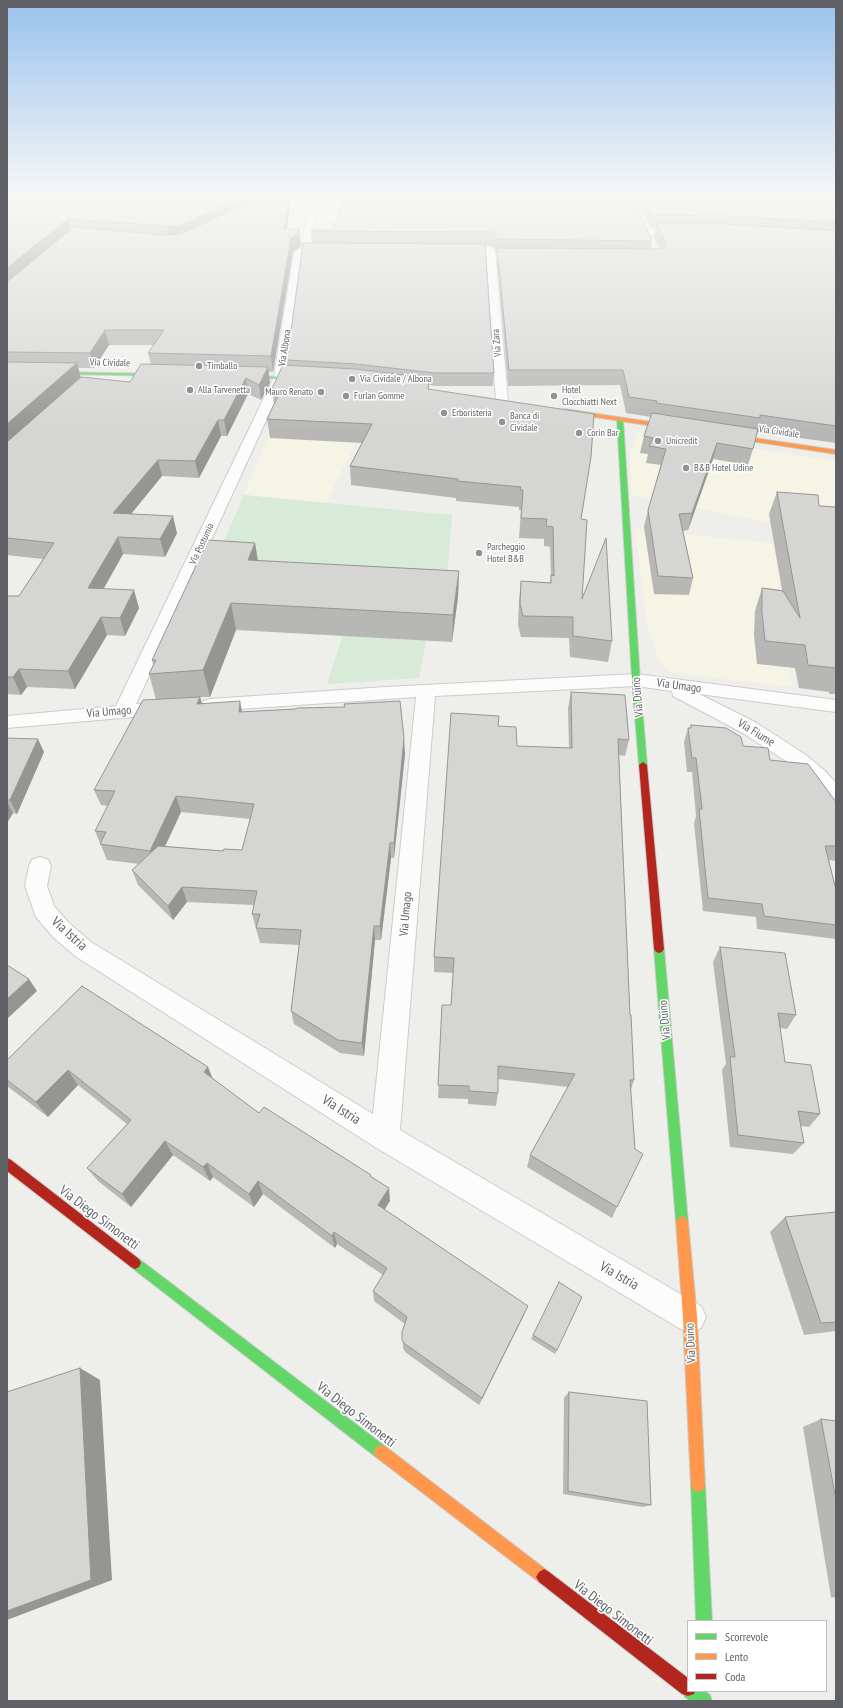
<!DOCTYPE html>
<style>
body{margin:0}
#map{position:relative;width:843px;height:1708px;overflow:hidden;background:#eeeeea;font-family:"PT Sans Narrow",sans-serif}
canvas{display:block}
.frame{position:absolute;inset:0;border:8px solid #5f6167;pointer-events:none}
.legend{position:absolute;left:687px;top:1620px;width:140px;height:72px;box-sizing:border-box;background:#fff;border:1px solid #bfc0c2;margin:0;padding:5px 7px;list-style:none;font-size:12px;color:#5f6167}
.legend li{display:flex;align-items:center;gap:8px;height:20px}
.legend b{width:20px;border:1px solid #bfc0c2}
</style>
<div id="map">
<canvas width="843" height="1708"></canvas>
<div class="frame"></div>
<ul class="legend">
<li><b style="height:5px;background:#63d668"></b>Scorrevole</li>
<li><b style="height:5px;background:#ff974d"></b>Lento</li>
<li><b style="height:5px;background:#b3261e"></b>Coda</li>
</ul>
</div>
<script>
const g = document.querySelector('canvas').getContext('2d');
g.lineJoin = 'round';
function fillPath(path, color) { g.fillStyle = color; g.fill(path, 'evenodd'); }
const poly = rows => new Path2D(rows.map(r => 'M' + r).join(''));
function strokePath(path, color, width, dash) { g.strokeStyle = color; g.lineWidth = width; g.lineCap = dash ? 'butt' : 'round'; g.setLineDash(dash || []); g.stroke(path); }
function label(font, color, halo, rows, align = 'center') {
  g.font = font + ' "PT Sans Narrow",sans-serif'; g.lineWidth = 3; g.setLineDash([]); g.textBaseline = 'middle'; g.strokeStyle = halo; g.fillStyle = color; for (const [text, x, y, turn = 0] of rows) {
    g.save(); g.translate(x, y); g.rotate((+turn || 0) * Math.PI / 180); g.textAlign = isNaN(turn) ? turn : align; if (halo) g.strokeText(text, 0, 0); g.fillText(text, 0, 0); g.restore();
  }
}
const commercial = poly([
 [271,429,356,442,326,503,244,495],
 [638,432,836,461,836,525,771,523,631,495,630,452],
 [635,529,836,550,784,623,792,687,673,673,664,668,658,658,647,626]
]);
const green = poly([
 [244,495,452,515,447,579,213,566],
 [343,635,426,640,419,678,327,684]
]);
const street = poly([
 [330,193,340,193,317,207,310,249,303,253,286,377,136,704,167,702,174,704,176,708,174,712,167,714,7,728,7,716,116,706,274,377,294,252,301,248,309,206,330,193],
 [599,194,668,195,672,197,668,199,602,198,599,198,599,194],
 [646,229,685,229,689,232,685,235,643,234,642,232,646,229],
 [457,247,490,247,495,250,508,401,506,404,498,404,496,401,486,253,454,252,454,248,457,247],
 [636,674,836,700,836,712,699,694,755,722,806,755,825,771,836,783,836,809,829,806,811,781,792,765,741,732,673,696,672,691,636,686,435,696,400,1130,701,1306,706,1317,701,1328,690,1333,679,1328,375,1147,75,956,53,937,36,917,25,886,29,866,32,860,40,857,48,860,51,866,47,886,54,906,69,923,91,942,373,1114,416,697,210,711,203,709,201,705,203,701,210,699,386,687,636,674]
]);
const fast = poly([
 [7,371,164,374,166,375,164,376,7,373,7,371],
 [236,375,306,378,308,379,306,380,238,377,236,377,236,375],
 [620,418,623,420,640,680,647,765,643,768,639,765,632,680,617,420,620,418],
 [659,945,662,946,664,949,688,1222,686,1226,682,1228,678,1226,676,1222,654,949,656,946,659,945],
 [135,1257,139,1259,386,1447,388,1452,386,1457,381,1459,376,1457,131,1267,129,1263,131,1259,135,1257],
 [698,1478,703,1480,705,1485,712,1621,696,1621,691,1485,693,1480,698,1478],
 [688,1684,688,1691,704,1691,710,1695,712,1701,691,1701,685,1697,683,1691,685,1685,688,1684]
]);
const slow = poly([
 [564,409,679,426,682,428,679,430,562,412,561,411,564,409],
 [726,434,836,450,836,454,724,437,723,436,726,434],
 [682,1216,686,1218,688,1222,697,1317,705,1485,703,1490,698,1492,693,1490,691,1485,683,1317,676,1222,678,1218,682,1216],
 [381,1445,386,1447,549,1572,552,1577,549,1582,544,1585,539,1582,376,1457,374,1452,376,1447,381,1445]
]);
const jam = poly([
 [643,762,647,765,664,949,662,952,659,953,656,952,654,949,639,765,643,762],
 [7,1158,11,1160,139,1259,141,1263,139,1267,135,1269,131,1267,7,1171,7,1158],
 [544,1569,549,1572,688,1678,688,1691,695,1691,694,1694,688,1696,682,1694,539,1582,536,1577,539,1572,544,1569]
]);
const rail = poly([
 [280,207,308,193]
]);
const wall = poly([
 [7,193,291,196,287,229,301,243,300,247,293,252,273,372,268,372,270,383,261,400,248,394,227,436,221,436,199,478,162,476,131,514,177,533,165,557,123,554,103,589,139,608,125,636,107,635,75,689,27,687,21,695,7,694,7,596,19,596,43,559,7,555],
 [109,345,154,345,148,353,151,364,130,382,81,377,78,368,94,368],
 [346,193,836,193,836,443,757,432,753,449,748,465,713,459,688,530,683,531,693,578,689,595,654,594,644,527,648,510,661,465,646,463,648,454,640,453,644,436,651,417,626,413,620,385,508,386,497,262,497,253,496,253,494,248,490,246,485,245,494,373,493,386,435,386,429,385,429,389,588,476,581,519,582,599,612,641,608,662,570,657,569,638,521,637,518,625,519,601,521,581,550,583,551,575,550,547,544,546,544,539,519,538,521,510,519,510,519,507,456,501,456,498,351,485,350,466,362,443,270,438,267,419,274,405,272,388,287,366,287,360,312,243,311,231,333,230],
 [631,193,638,194,637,200,650,228,656,228,654,237,660,249,651,249,652,241],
 [777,492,819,506,836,507,836,694,829,694,829,692,799,688,795,668,757,664,754,635,755,611,762,588,782,590,769,514],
 [255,543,258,561,459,571,458,597,452,642,236,630,210,697,200,697,202,704,242,712,405,754,394,858,391,858,381,940,375,940,364,1056,340,1053,294,1024,291,1011,299,945,260,943,252,914,254,905,187,902,173,920,138,885,132,870,139,864,107,860,95,831,108,806,101,805,94,790,156,700,149,674,153,665,152,660],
 [181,812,250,819,242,850,223,851,165,846],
 [571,692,629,740,625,756,619,755,630,1015,634,1080,631,1089,617,1207,612,1218,527,1167,530,1155,568,1087,498,1079,498,1093,496,1106,468,1104,468,1099,438,1098,442,1005,451,1005,453,973,434,972,434,957,498,726,517,746,569,748,568,708],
 [691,725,743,746,770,760,836,802,836,861,829,860,836,890,836,939,757,929,756,917,703,911,694,823,696,816,692,772,687,772,684,742,688,728,690,728],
 [7,738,44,752,17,814,13,813,7,823],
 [720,947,796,1015,787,1029,780,1028,785,1062,820,1114,809,1127,801,1126,804,1143,793,1154,730,1147,722,1070,726,1064,713,962],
 [7,1060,208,1067,212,1078,259,1113,371,1175,371,1177,390,1201,384,1210,524,1315,479,1405,405,1352,403,1348,402,1332,405,1324,374,1301,373,1291,383,1275,337,1244,335,1248,263,1194,254,1207,213,1177,210,1181,173,1155,131,1207,98,1181,87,1168,127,1124,78,1085,48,1117,7,1086],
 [836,1212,836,1331,804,1335,770,1232,785,1217],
 [559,1282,557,1350,555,1354,531,1339],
 [569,1392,651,1505,643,1507,563,1494,564,1398],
 [821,1419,836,1421,836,1598,831,1597,803,1427]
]);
const shadedWall = poly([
 [7,193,24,193,7,204],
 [252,193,280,193,169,239,167,226],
 [289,193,291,193,291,196,285,242,284,229],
 [68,219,71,232,7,286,7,268],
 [299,229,301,243,300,247,293,252,273,372,271,356,291,238],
 [105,330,109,345,94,368,90,353],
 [77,363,81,379,7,446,7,424],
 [268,367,270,383,261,400,259,385],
 [246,378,248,394,227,436,224,420],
 [218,420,221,436,199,478,195,461],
 [717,443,713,459,688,530,692,513],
 [158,460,162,476,118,530,113,513],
 [173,516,177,533,165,557,160,539],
 [118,537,123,554,94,606,88,588],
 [255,543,259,569,248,560],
 [459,571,458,597,452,642,453,615],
 [134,590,139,608,125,636,120,618],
 [231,603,236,630,210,697,203,670],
 [101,617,107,635,75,689,68,671],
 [19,669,27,687,21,695,13,677],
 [200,697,204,712,197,704],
 [240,701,243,717,239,712],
 [404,738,405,754,394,858,394,843],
 [38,739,44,752,17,814,10,800],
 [176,796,181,812,156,866,150,851],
 [7,802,13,813,7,823],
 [390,843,391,858,381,940,380,926],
 [182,887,187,902,173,920,168,906],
 [374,926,375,940,364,1056,362,1043],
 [29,979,37,991,7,1019,7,999],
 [208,1067,214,1082,204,1072],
 [68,1070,78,1085,48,1117,36,1102],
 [165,1141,173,1155,131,1207,122,1194],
 [207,1163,213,1177,210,1181,203,1167],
 [258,1181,263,1194,254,1207,249,1194],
 [389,1188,390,1201,379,1218,378,1205],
 [334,1232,337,1244,335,1248,332,1236],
 [528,1306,524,1315,479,1405,482,1398],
 [80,1368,100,1380,112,1580,7,1620,7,1611]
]);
const building = poly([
 [16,193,252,193,178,226,167,226,68,219,7,268,7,198,16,193],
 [271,193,289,193,284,229,299,229,298,234,291,238,271,356,148,353,164,330,105,330,90,353,7,352,7,282,74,227,166,235,181,234,271,193],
 [346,193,630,193,652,241,497,239,495,234,491,232,311,231,311,230,333,230,346,193],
 [642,193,836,193,836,222,726,216,652,215,642,193],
 [657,224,726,224,836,231,836,426,760,415,760,418,656,403,657,401,629,397,623,370,509,370,497,248,663,249,667,245,657,224],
 [303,243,485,244,494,373,435,373,356,364,287,360,303,243],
 [7,362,77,363,7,424,7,362],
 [141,364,268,367,259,385,246,378,224,420,218,420,195,461,158,460,113,513,173,516,160,539,118,537,88,588,134,590,120,618,101,617,68,671,19,669,13,677,7,677,7,596,19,596,54,543,7,538,7,442,81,377,130,382,141,364],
 [283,365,356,369,429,378,428,389,594,414,591,457,581,519,587,520,582,599,606,538,612,641,573,636,573,617,523,616,520,604,521,581,551,583,551,575,554,576,553,527,546,526,547,519,521,518,523,490,520,490,521,487,457,481,458,479,350,466,372,424,267,419,280,392,272,388,283,365],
 [652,413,758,429,753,449,717,443,692,513,679,514,693,578,658,576,648,510,666,449,649,446,653,438,644,436,652,413],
 [777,492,818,495,819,506,836,507,836,668,808,665,805,645,765,641,762,612,762,588,783,591,800,618,777,492],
 [208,540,255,543,248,560,459,571,453,615,231,603,203,670,149,674,156,660,152,660,208,540],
 [571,692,625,695,629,740,618,739,630,1015,631,1015,634,1080,630,1080,635,1149,643,1154,617,1207,530,1155,575,1074,498,1066,498,1093,469,1091,469,1086,438,1085,442,1005,451,1005,454,958,434,957,451,713,499,716,498,726,516,727,517,746,572,748,571,692],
 [200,697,197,704,240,701,239,712,296,709,297,708,345,707,344,704,400,701,404,738,394,843,390,843,380,926,374,926,362,1043,338,1040,291,1011,301,930,256,928,260,914,252,914,257,891,182,887,168,906,132,870,158,846,223,851,224,849,242,850,254,804,176,796,150,851,100,844,106,832,95,831,115,791,94,790,143,700,200,697],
 [691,725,726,728,741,737,743,746,768,748,770,760,808,764,836,802,836,846,825,846,836,890,836,925,764,916,762,904,708,898,699,809,702,809,696,758,692,758,688,728,691,728,691,725],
 [7,738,38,739,10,800,7,800,7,738],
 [720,947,785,953,796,1015,778,1013,785,1062,811,1065,820,1114,798,1111,804,1143,738,1135,730,1057,735,1057,720,947],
 [7,965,29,979,7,999,7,965],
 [82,986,208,1067,204,1072,259,1113,264,1107,371,1175,370,1176,389,1188,378,1205,528,1306,482,1398,405,1344,402,1340,402,1332,407,1317,373,1291,387,1268,334,1232,332,1236,258,1181,249,1194,207,1163,203,1167,165,1141,122,1194,87,1168,131,1120,68,1070,36,1102,7,1080,7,1060,82,986],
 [836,1212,836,1322,821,1323,785,1217,836,1212],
 [559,1282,582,1297,557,1350,533,1335,559,1282],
 [80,1368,91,1580,7,1611,7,1392,80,1368],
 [569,1392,647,1401,651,1505,568,1491,569,1392],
 [821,1419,836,1421,836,1500,821,1419]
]);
const markers = [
 [199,366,4,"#919295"],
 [352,379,4,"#919295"],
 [190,390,4,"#919295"],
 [321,392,4,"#919295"],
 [346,396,4,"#919295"],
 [554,396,4,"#919295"],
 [444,413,4,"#919295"],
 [502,422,4,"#919295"],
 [579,433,4,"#919295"],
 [658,441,4,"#919295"],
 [686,468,4,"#919295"],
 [479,553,4,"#919295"]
];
const farStreetnames = [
 ["Via Zara",497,343,-95],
 ["Via Albona",285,348,-81],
 ["Via Cividale",110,363,1],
 ["Via Cividale",779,432,8],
 ["Via Postumia",202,544,-65]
];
const farPoinames = [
 ["Timballo",207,366],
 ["Via Cividale / Albona",360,379],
 ["Alla Tarvenetta",198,390],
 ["Hotel",562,390],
 ["Clocchiatti Next",562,402],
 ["Mauro Renato",313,392,"right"],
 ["Furlan Gomme",354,396],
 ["Erboristeria",452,413],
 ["Banca di",510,416],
 ["Cividale",510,428],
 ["Corin Bar",587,433],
 ["Unicredit",666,441],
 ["B&B Hotel Udine",694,468],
 ["Parcheggio",487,547],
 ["Hotel B&B",487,559]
];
const streetNames = [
 ["Via Umago",679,686,8],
 ["Via Duino",638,697,-95],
 ["Via Umago",109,712,-5],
 ["Via Fiume",756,733,31],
 ["Via Umago",406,914,-85],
 ["Via Duino",665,1020,-95],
 ["Via Duino",691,1343,-93]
];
const nearStreetnames = [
 ["Via Istria",69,934,42],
 ["Via Istria",341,1110,32],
 ["Via Diego Simonetti",99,1218,37],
 ["Via Istria",619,1276,30],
 ["Via Diego Simonetti",356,1415,38],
 ["Via Diego Simonetti",613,1613,38]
];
fillPath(commercial, '#f6f4e4');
fillPath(green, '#d8ead8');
strokePath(street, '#cbcccb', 2);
strokePath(fast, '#cacaca', 2);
strokePath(slow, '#cacaca', 2);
strokePath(jam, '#cacaca', 2);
fillPath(street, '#fcfcfc');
fillPath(fast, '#63d668');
fillPath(slow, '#ff974d');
fillPath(jam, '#b3261e');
strokePath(rail, '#e3e3e3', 1, [0.5, 2]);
fillPath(wall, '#b7b7b5');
fillPath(shadedWall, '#959594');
fillPath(building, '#d5d5d3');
strokePath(building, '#959594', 1);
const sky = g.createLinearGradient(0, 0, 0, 432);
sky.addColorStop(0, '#98c2ed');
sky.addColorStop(0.45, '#f7f7f6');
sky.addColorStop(1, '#f7f7f600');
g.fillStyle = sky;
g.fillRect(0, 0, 843, 432);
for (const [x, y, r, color] of markers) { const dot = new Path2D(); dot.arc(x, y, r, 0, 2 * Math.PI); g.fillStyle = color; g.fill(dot); strokePath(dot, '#fff', 1.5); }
label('10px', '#5f6167', '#fff', farStreetnames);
label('10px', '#5f6167', '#fff', farPoinames, 'left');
label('12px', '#5f6167', '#fff', streetNames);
label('14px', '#5f6167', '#fff', nearStreetnames);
</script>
